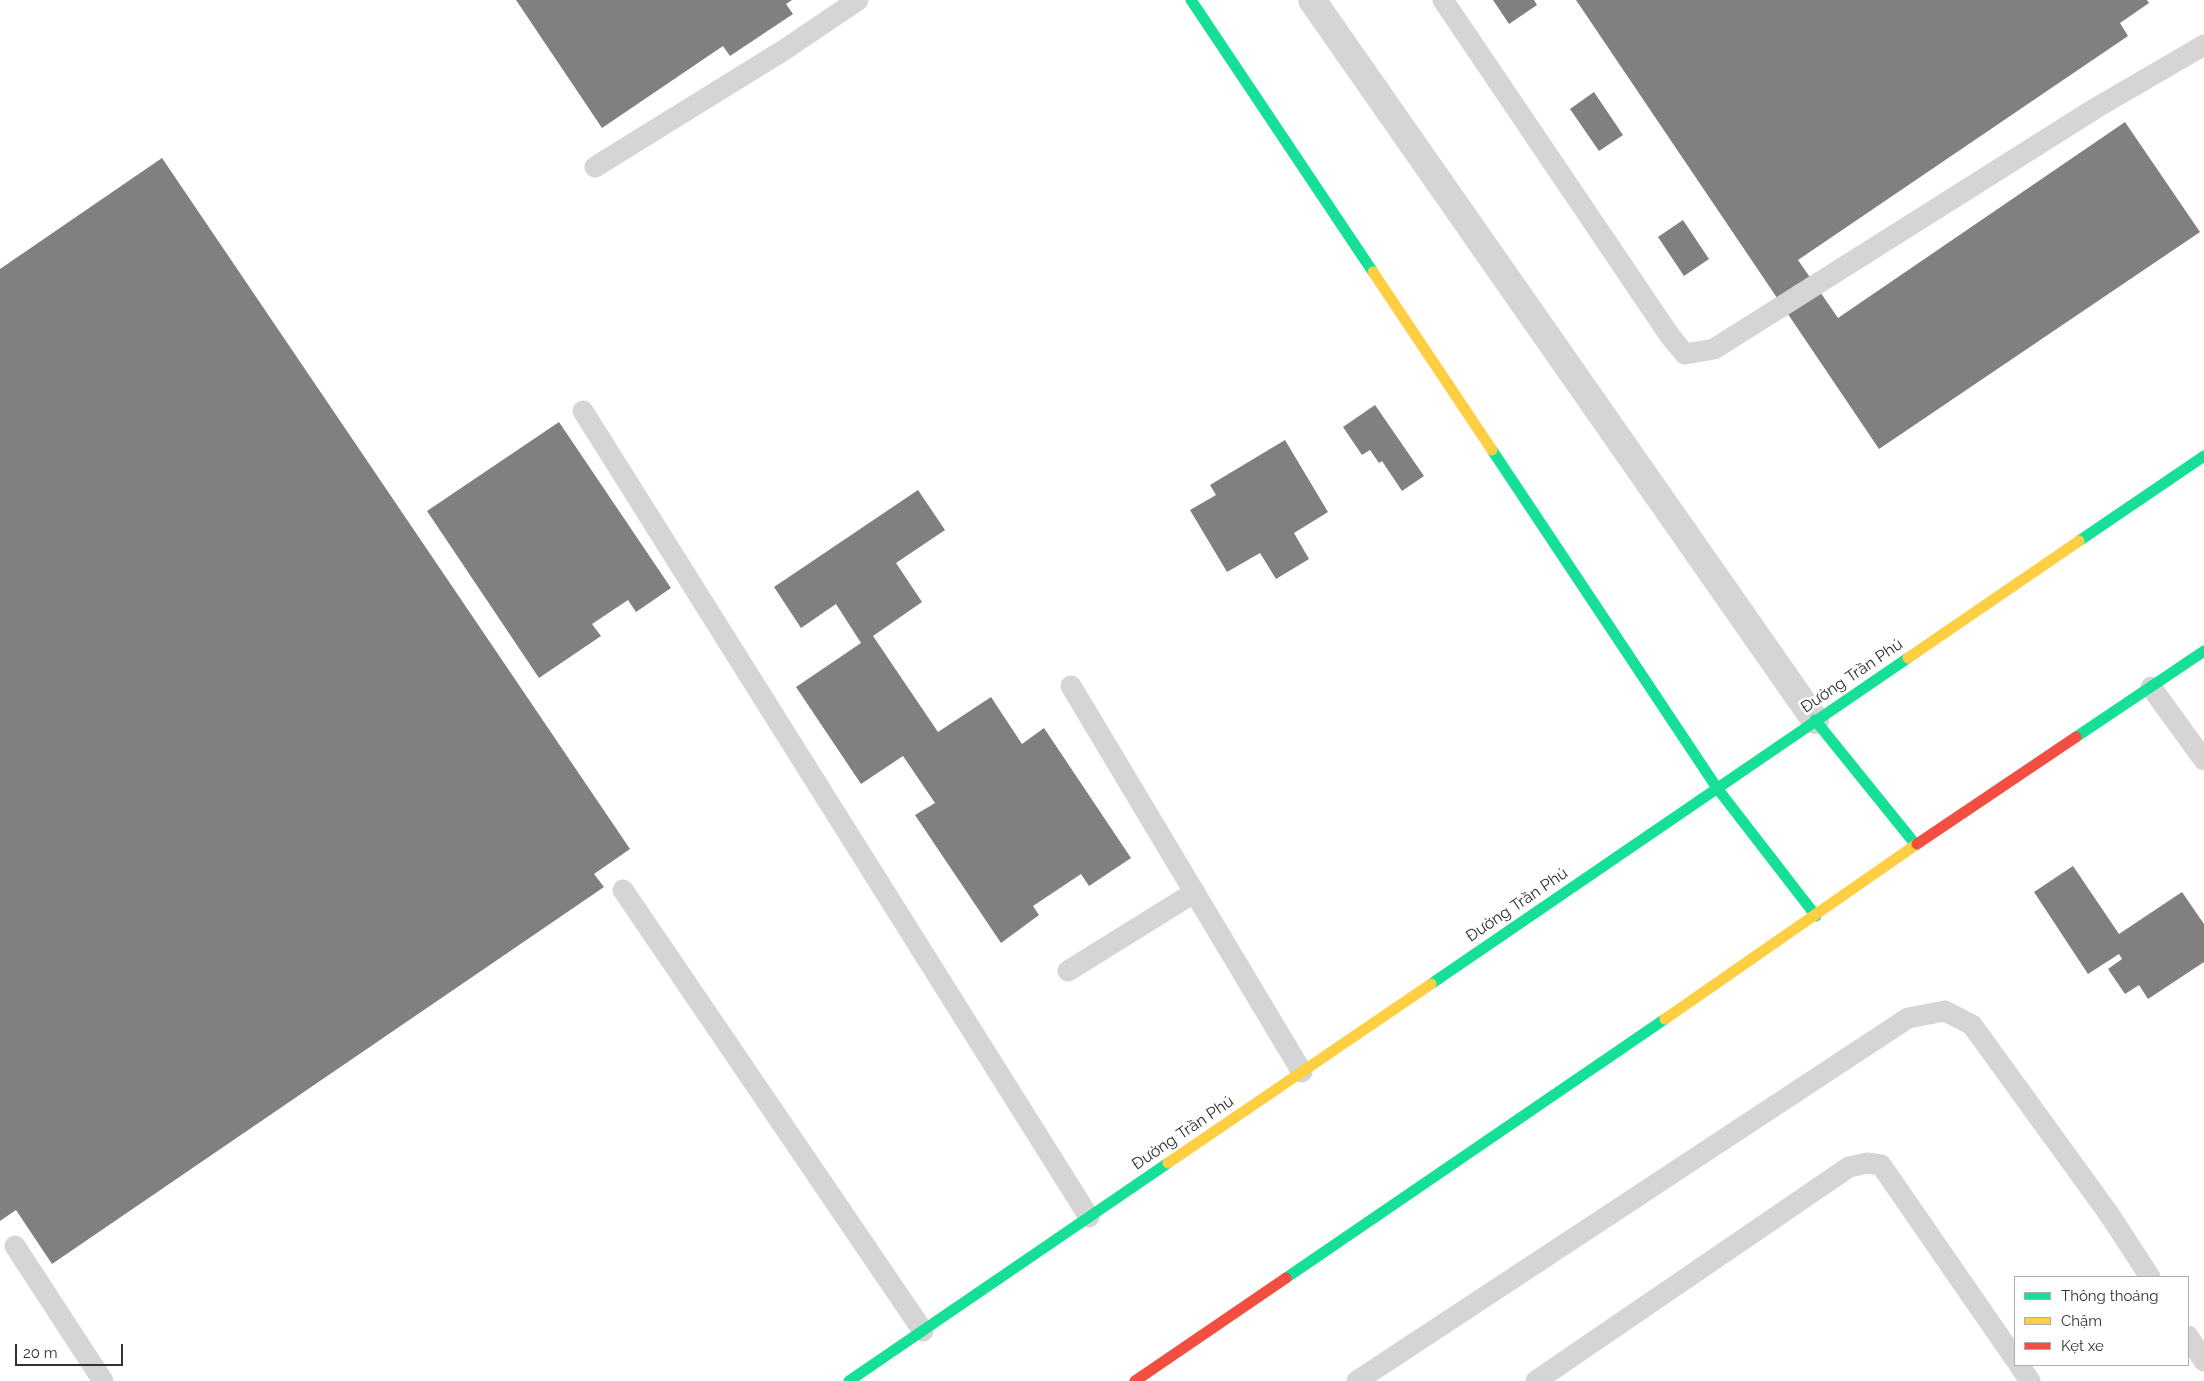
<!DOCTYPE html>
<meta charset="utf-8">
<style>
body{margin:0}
#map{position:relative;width:2204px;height:1381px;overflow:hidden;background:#fff;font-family:Raleway,sans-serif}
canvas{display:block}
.legend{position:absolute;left:2014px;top:1276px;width:175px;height:90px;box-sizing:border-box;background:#fff;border:1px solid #adadad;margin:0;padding:6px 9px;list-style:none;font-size:15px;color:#313131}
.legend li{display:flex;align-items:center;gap:10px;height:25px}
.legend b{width:25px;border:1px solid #adadad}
.scale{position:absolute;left:15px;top:1344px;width:108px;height:22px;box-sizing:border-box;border:2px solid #313131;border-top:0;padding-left:6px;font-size:15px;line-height:18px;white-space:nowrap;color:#313131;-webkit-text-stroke:4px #fff;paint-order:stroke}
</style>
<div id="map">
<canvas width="2204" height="1381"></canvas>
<ul class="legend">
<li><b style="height:6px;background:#16e098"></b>Thông thoáng</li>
<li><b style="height:6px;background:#ffcf43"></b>Chậm</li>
<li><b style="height:6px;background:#f24e42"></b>Kẹt xe</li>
</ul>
<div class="scale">20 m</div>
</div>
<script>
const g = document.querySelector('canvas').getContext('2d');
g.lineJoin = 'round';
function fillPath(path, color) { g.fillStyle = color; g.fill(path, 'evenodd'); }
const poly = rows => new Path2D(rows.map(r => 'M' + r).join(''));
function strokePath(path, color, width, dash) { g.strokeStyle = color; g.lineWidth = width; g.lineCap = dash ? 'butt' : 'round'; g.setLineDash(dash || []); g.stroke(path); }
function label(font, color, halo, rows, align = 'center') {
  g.font = font + ' Raleway,sans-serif'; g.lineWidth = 5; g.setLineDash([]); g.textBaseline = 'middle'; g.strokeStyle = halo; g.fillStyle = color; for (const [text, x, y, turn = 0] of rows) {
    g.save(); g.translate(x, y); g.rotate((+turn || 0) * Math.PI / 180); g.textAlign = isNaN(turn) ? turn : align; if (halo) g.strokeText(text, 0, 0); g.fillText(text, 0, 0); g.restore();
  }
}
const building = poly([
 [516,0,792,0,786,4,793,14,730,56,723,46,602,128],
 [1493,0,1534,0,1537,5,1509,24],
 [1576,0,2147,0,2149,3,2120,23,2128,36,1798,260,1838,318,2125,122,2200,232,1879,449],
 [1594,92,1623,135,1599,151,1570,109],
 [162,158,630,849,594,874,604,887,52,1264,16,1210,0,1221,0,269],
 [1683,220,1709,259,1684,276,1658,237],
 [1375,405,1424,476,1402,491,1382,461,1379,463,1370,450,1362,455,1343,427],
 [559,422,671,588,636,612,628,600,592,624,601,636,539,678,427,511],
 [1285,440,1328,512,1294,533,1309,559,1276,579,1260,553,1227,572,1190,510,1216,495,1210,485],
 [918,490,945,530,896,563,922,602,873,636,938,732,991,697,1022,744,1044,728,1131,858,1089,886,1081,874,1033,906,1039,915,1001,943,915,815,935,803,903,756,861,784,796,687,861,643,836,604,801,628,774,587],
 [2073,866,2119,934,2182,892,2204,924,2204,962,2148,999,2139,985,2125,994,2108,969,2122,959,2119,954,2088,974,2034,892]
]);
const lane = poly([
 [1443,0,1670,336,1685,354,1714,349,2096,108,2204,45],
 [595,167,784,50,858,0],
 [583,411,1089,1217],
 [1071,686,1302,1072],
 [2151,687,2204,760],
 [623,890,923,1331],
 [1068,971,1195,892],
 [15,1246,103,1381],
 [2188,1336,2204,1361],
 [2019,1365,2030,1381],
 [1357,1381,1908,1018,1945,1011,1972,1025,2109,1214,2150,1277],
 [1536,1381,1849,1167,1867,1163,1881,1165,2015,1359]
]);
const street = poly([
 [1312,0,1815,720]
]);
const fast = poly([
 [1191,0,1373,272],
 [1492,450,1717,788,1816,916],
 [2079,541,2204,456],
 [1815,720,1916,845],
 [2076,737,2204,651],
 [1431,984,1908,658],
 [1286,1278,1665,1019],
 [849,1381,1168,1163]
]);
const slow = poly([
 [1373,272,1492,450],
 [1908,658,2079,541],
 [1665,1019,1917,844],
 [1168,1163,1431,984]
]);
const jam = poly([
 [1917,844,2076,737],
 [1135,1381,1286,1278]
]);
const streetNames = [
 ["Đường Trần Phú",1852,676,-34],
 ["Đường Trần Phú",1517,905,-34],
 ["Đường Trần Phú",1183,1133,-34]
];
fillPath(building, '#808080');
strokePath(lane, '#d5d5d5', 21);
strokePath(street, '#d5d5d5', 28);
strokePath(fast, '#16e098', 11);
strokePath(slow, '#ffcf43', 11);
strokePath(jam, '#f24e42', 11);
label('16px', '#313131', '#fff', streetNames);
</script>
